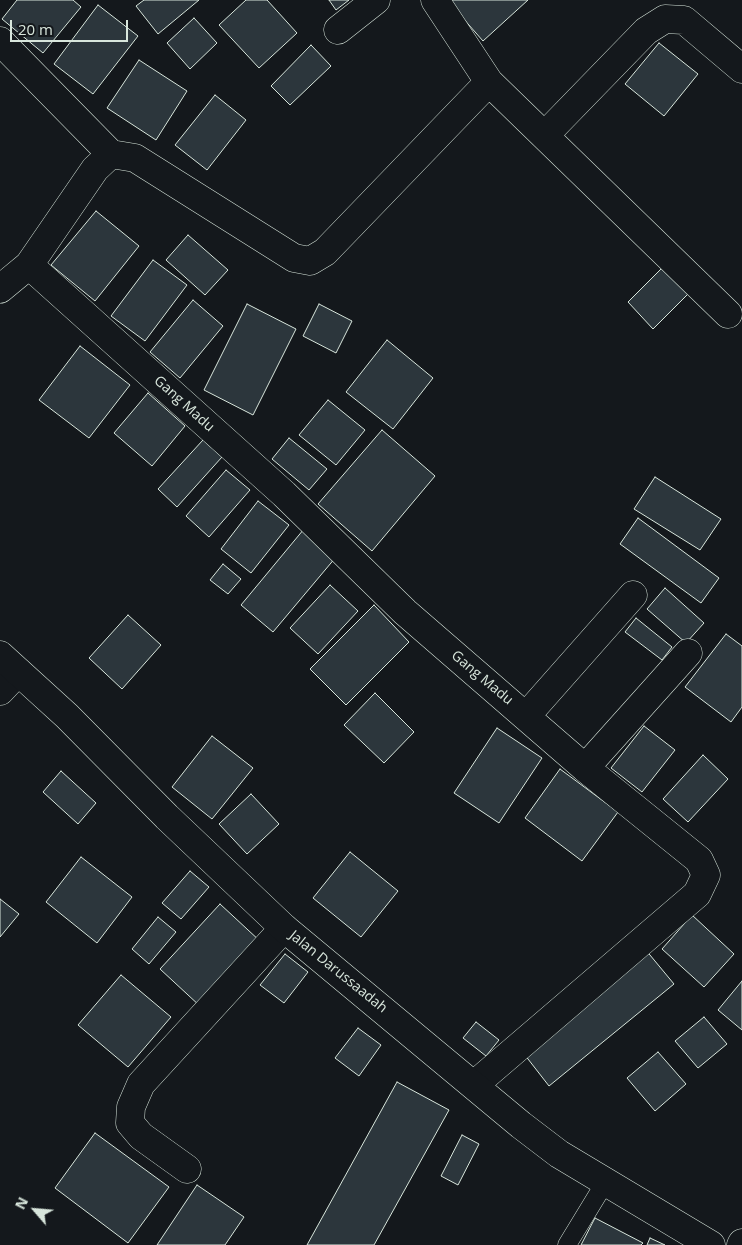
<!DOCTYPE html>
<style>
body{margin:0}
#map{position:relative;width:742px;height:1245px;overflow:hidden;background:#14181c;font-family:"Open Sans",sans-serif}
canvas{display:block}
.north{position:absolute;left:10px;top:1185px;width:50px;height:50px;-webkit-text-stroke:4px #14181c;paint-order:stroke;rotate:297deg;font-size:14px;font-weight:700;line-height:20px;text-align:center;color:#d8e6dc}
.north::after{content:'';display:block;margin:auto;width:18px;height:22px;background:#d8e6dc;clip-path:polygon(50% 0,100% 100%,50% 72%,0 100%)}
.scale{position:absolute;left:10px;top:20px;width:118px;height:22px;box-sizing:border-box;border:2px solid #d8e6dc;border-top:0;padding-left:6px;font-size:15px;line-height:18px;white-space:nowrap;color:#d8e6dc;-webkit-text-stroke:4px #14181c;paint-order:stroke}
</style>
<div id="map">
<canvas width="742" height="1245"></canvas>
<div class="north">N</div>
<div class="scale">20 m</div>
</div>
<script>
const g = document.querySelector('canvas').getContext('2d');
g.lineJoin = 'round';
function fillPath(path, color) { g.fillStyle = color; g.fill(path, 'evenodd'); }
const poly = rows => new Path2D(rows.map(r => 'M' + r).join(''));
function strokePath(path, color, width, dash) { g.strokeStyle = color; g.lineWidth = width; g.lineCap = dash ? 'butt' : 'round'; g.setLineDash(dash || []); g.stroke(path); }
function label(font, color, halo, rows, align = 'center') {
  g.font = font + ' "Open Sans",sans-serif'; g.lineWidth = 4; g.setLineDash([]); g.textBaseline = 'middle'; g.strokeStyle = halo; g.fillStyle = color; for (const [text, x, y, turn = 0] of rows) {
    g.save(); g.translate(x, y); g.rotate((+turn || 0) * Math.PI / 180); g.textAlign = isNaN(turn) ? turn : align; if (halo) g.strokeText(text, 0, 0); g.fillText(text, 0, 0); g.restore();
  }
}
const building = poly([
 [17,0,73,0,81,7,43,53,2,19,17,0],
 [144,0,199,0,158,34,136,6,144,0],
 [246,0,267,0,297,33,259,68,219,25,246,0],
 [329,0,349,0,336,10,329,0],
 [447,0,528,0,483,41,447,0],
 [98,5,138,36,93,94,54,64,98,5],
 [194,18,217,43,190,69,167,43,194,18],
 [659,43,698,74,664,116,625,84,659,43],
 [311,45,331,66,290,105,271,86,311,45],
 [139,60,187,91,156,140,107,108,139,60],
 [215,95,246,120,207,170,175,145,215,95],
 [96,211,139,246,95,301,51,265,96,211],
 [188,235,228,270,205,295,166,260,188,235],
 [153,260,187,285,145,341,111,316,153,260],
 [664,266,690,292,653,329,628,302,664,266],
 [193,300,223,326,180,378,150,352,193,300],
 [247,304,296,329,253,415,204,390,247,304],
 [319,304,352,321,336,353,303,336,319,304],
 [387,340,433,378,393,429,346,392,387,340],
 [80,346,130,385,89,438,39,400,80,346],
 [148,393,185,426,152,466,114,433,148,393],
 [328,400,365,430,336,465,299,435,328,400],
 [382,430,435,476,372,551,318,504,382,430],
 [289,438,327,469,309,490,272,459,289,438],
 [203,440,222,457,177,507,158,489,203,440],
 [226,470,250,490,209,537,186,516,226,470],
 [655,477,721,519,700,550,634,509,655,477],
 [258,501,289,525,251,573,221,549,258,501],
 [638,518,719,578,701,603,620,544,638,518],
 [304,529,336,557,273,632,241,605,304,529],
 [223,564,241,579,228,594,210,580,223,564],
 [330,585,358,611,318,654,290,628,330,585],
 [665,588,704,623,686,643,647,609,665,588],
 [374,605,409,642,346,705,310,669,374,605],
 [128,615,161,645,122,689,89,658,128,615],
 [636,618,672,647,662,660,625,632,636,618],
 [726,634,742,646,742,707,731,722,685,687,726,634],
 [375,693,414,732,384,763,344,725,375,693],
 [644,726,675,750,642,792,611,768,644,726],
 [497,728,542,758,499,823,454,793,497,728],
 [212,736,253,768,212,819,172,787,212,736],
 [703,755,728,779,688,822,663,799,703,755],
 [560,769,618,812,582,861,525,818,560,769],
 [61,771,96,803,78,824,43,792,61,771],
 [251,794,279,824,247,854,219,824,251,794],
 [350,852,398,891,361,937,313,898,350,852],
 [81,857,132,897,97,943,46,902,81,857],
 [190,871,209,887,181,919,162,903,190,871],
 [0,899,19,914,0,937,0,899],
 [220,904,261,942,201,1007,160,969,220,904],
 [692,915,734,954,704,987,662,949,692,915],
 [158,917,176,932,149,964,132,949,158,917],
 [645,949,674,984,549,1086,521,1050,645,949],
 [285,954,308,972,284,1003,260,985,285,954],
 [121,975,171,1017,128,1067,78,1025,121,975],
 [742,981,742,1030,718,1010,742,981],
 [704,1017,727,1044,698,1068,675,1041,704,1017],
 [476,1022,499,1040,486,1056,463,1038,476,1022],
 [358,1028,381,1045,359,1076,335,1058,358,1028],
 [658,1052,686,1084,655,1111,627,1078,658,1052],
 [397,1082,449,1110,374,1245,307,1245,397,1082],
 [95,1133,169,1187,128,1243,55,1188,95,1133],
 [462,1135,479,1144,458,1185,441,1176,462,1135],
 [197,1185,244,1217,225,1245,157,1245,197,1185],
 [595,1218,643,1243,641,1245,581,1245,595,1218],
 [650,1238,665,1245,647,1245,650,1238]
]);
const service = poly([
 [567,1245,606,1181]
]);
const minor = poly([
 [435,0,489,82,728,314],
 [338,30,376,0],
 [0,41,111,154],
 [545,135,646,31,665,19,684,20,742,69],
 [29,265,284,494,405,612,585,768,699,860,706,875,697,894,474,1085],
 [0,289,29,265,95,169,111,154,135,158,294,258,310,261,325,252,489,82],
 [0,691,18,672],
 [527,715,633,595],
 [585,768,688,653],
 [187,1169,141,1136,130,1123,131,1107,141,1084,284,928],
 [741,1245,742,1243]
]);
const tertiary = poly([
 [0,655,67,716,167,817,284,928,521,1125,559,1154,711,1245]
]);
const streetNames = [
 ["Gang Madu",184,404,42],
 ["Gang Madu",482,678,40],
 ["Jalan Darussaadah",338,972,39]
];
fillPath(building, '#2c363c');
strokePath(building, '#d8e6dc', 1);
strokePath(service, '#d8e6dc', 19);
strokePath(minor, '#d8e6dc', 29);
strokePath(tertiary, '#d8e6dc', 29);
strokePath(service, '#14181c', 18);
strokePath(minor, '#14181c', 28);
strokePath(tertiary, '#14181c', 28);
label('14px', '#d8e6dc', '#14181c', streetNames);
</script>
